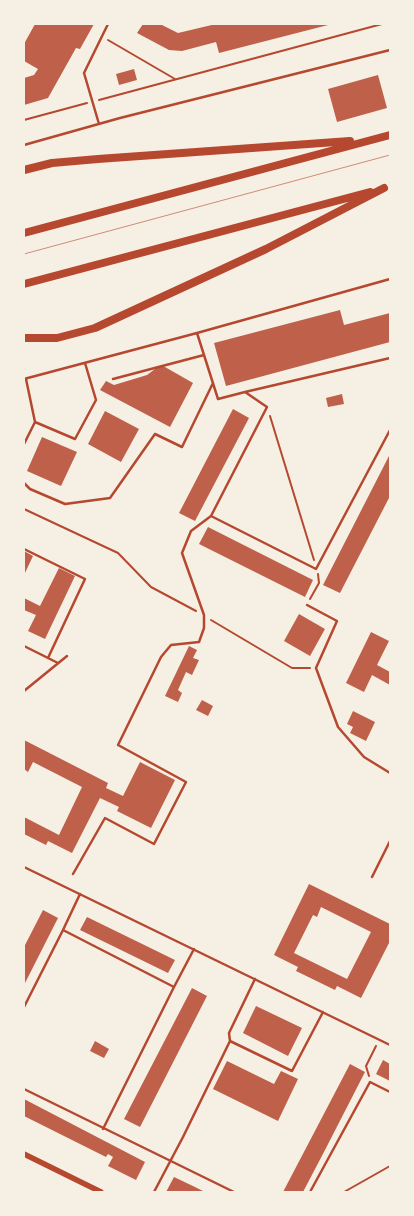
<!DOCTYPE html>
<style>
body{margin:0}
#map{position:relative;width:414px;height:1216px;overflow:hidden;background:#f6efe4;font-family:"Times New Roman",serif}
canvas{display:block}
.frame{position:absolute;inset:0;border:25px solid #f6efe4;pointer-events:none}
</style>
<div id="map">
<canvas width="414" height="1216"></canvas>
<div class="frame"></div>
</div>
<script>
const g = document.querySelector('canvas').getContext('2d');
g.lineJoin = 'round';
function fillPath(path, color) { g.fillStyle = color; g.fill(path, 'evenodd'); }
const poly = rows => new Path2D(rows.map(r => 'M' + r).join(''));
function strokePath(path, color, width, dash) { g.strokeStyle = color; g.lineWidth = width; g.lineCap = dash ? 'butt' : 'round'; g.setLineDash(dash || []); g.stroke(path); }
const building = poly([
 [35,24,94,24,80,49,76,48,48,98,24,105,24,78,34,75,38,69,24,61,24,44],
 [143,24,160,24,178,33,216,24,332,24,219,53,216,42,182,51,169,50,137,33],
 [134,69,137,80,119,85,116,74],
 [378,75,387,108,337,122,328,89],
 [340,310,344,325,390,313,390,342,226,386,214,343],
 [159,366,165,367,193,383,170,427,100,390,106,381,114,385,147,375],
 [342,394,344,404,328,407,326,398],
 [233,409,249,418,195,521,179,513],
 [105,411,139,429,121,462,88,444],
 [42,437,77,452,61,486,27,471],
 [390,454,390,496,340,593,323,585],
 [208,527,313,580,305,597,199,544],
 [24,551,33,556,24,575],
 [59,568,75,576,45,639,28,631,36,615,24,610,24,598,40,606],
 [299,614,325,629,310,656,284,641],
 [371,632,389,641,377,665,390,672,390,685,372,675,364,692,346,683],
 [189,646,197,650,193,658,199,660,192,675,186,672,178,690,182,693,178,702,165,696],
 [202,700,213,706,208,716,196,710],
 [353,711,375,722,366,741,350,733,353,727,347,724],
 [24,740,108,783,106,788,123,796,140,762,175,780,151,828,117,811,119,807,100,798,72,853,48,841,46,845,24,834,24,817,59,835,82,787,33,762,28,772,24,769],
 [309,884,390,924,390,943,389,943,361,998,337,986,335,990,296,971,298,967,274,955],
 [321,907,371,932,347,979,294,953,313,915,317,917],
 [43,910,58,918,24,985,24,947],
 [87,917,175,960,168,973,80,930],
 [192,988,207,996,140,1127,124,1119],
 [256,1006,302,1028,288,1056,243,1033],
 [95,1041,109,1049,104,1058,90,1051],
 [383,1060,390,1064,390,1081,376,1074],
 [227,1061,274,1084,281,1071,298,1079,278,1121,213,1089],
 [350,1064,365,1072,325,1150,303,1192,283,1192],
 [24,1099,145,1162,136,1180,108,1166,113,1157,108,1154,106,1157,24,1116],
 [174,1177,195,1187,205,1192,166,1192]
]);
const path = poly([
 [108,40,175,79],
 [99,100,382,24],
 [24,120,87,103],
 [270,416,314,560],
 [24,509,118,553,151,587,196,611],
 [310,599,319,583,318,574],
 [211,620,292,668,310,668],
 [369,1076,366,1066,376,1046],
 [344,1192,390,1166]
]);
const service = poly([
 [99,124,84,73,108,24],
 [24,145,120,118,390,50],
 [197,333,218,399,245,392,267,407,211,516,316,569,390,430],
 [24,379,197,333,390,279],
 [113,379,204,355],
 [245,392,390,358],
 [35,422,75,439,96,400,85,363],
 [24,444,35,422,26,379],
 [24,483,30,489,65,504,110,498,155,434,182,447,213,383],
 [24,549,85,579,48,658],
 [307,605,337,621,316,668,338,727,364,757,390,773],
 [24,646,58,663],
 [24,691,67,656],
 [24,867,390,1045],
 [73,874,105,818,154,844,186,782,118,745,161,657,171,645,199,642,204,628,204,615,182,553,191,531,211,516],
 [372,877,390,841],
 [63,930,80,894],
 [174,987,194,949],
 [24,1007,63,930,174,987,103,1129],
 [230,1041,292,1071,323,1012],
 [24,1089,234,1192],
 [154,1192,183,1137,230,1041,229,1033,255,979],
 [310,1192,370,1082,390,1092]
]);
const tertiary = poly([
 [24,1154,101,1192]
]);
const primary = poly([
 [24,170,52,163,98,159,350,141],
 [24,233,390,135],
 [24,284,370,192],
 [24,338,57,338,95,328,266,249,384,188]
]);
const tram = poly([
 [24,254,390,155]
]);
fillPath(building, '#bf614a');
strokePath(path, '#b5482f', 2);
strokePath(service, '#b5482f', 2.5);
strokePath(tertiary, '#b5482f', 5.5);
strokePath(primary, '#b5482f', 8);
strokePath(tram, '#cf8b77', 1);
</script>
